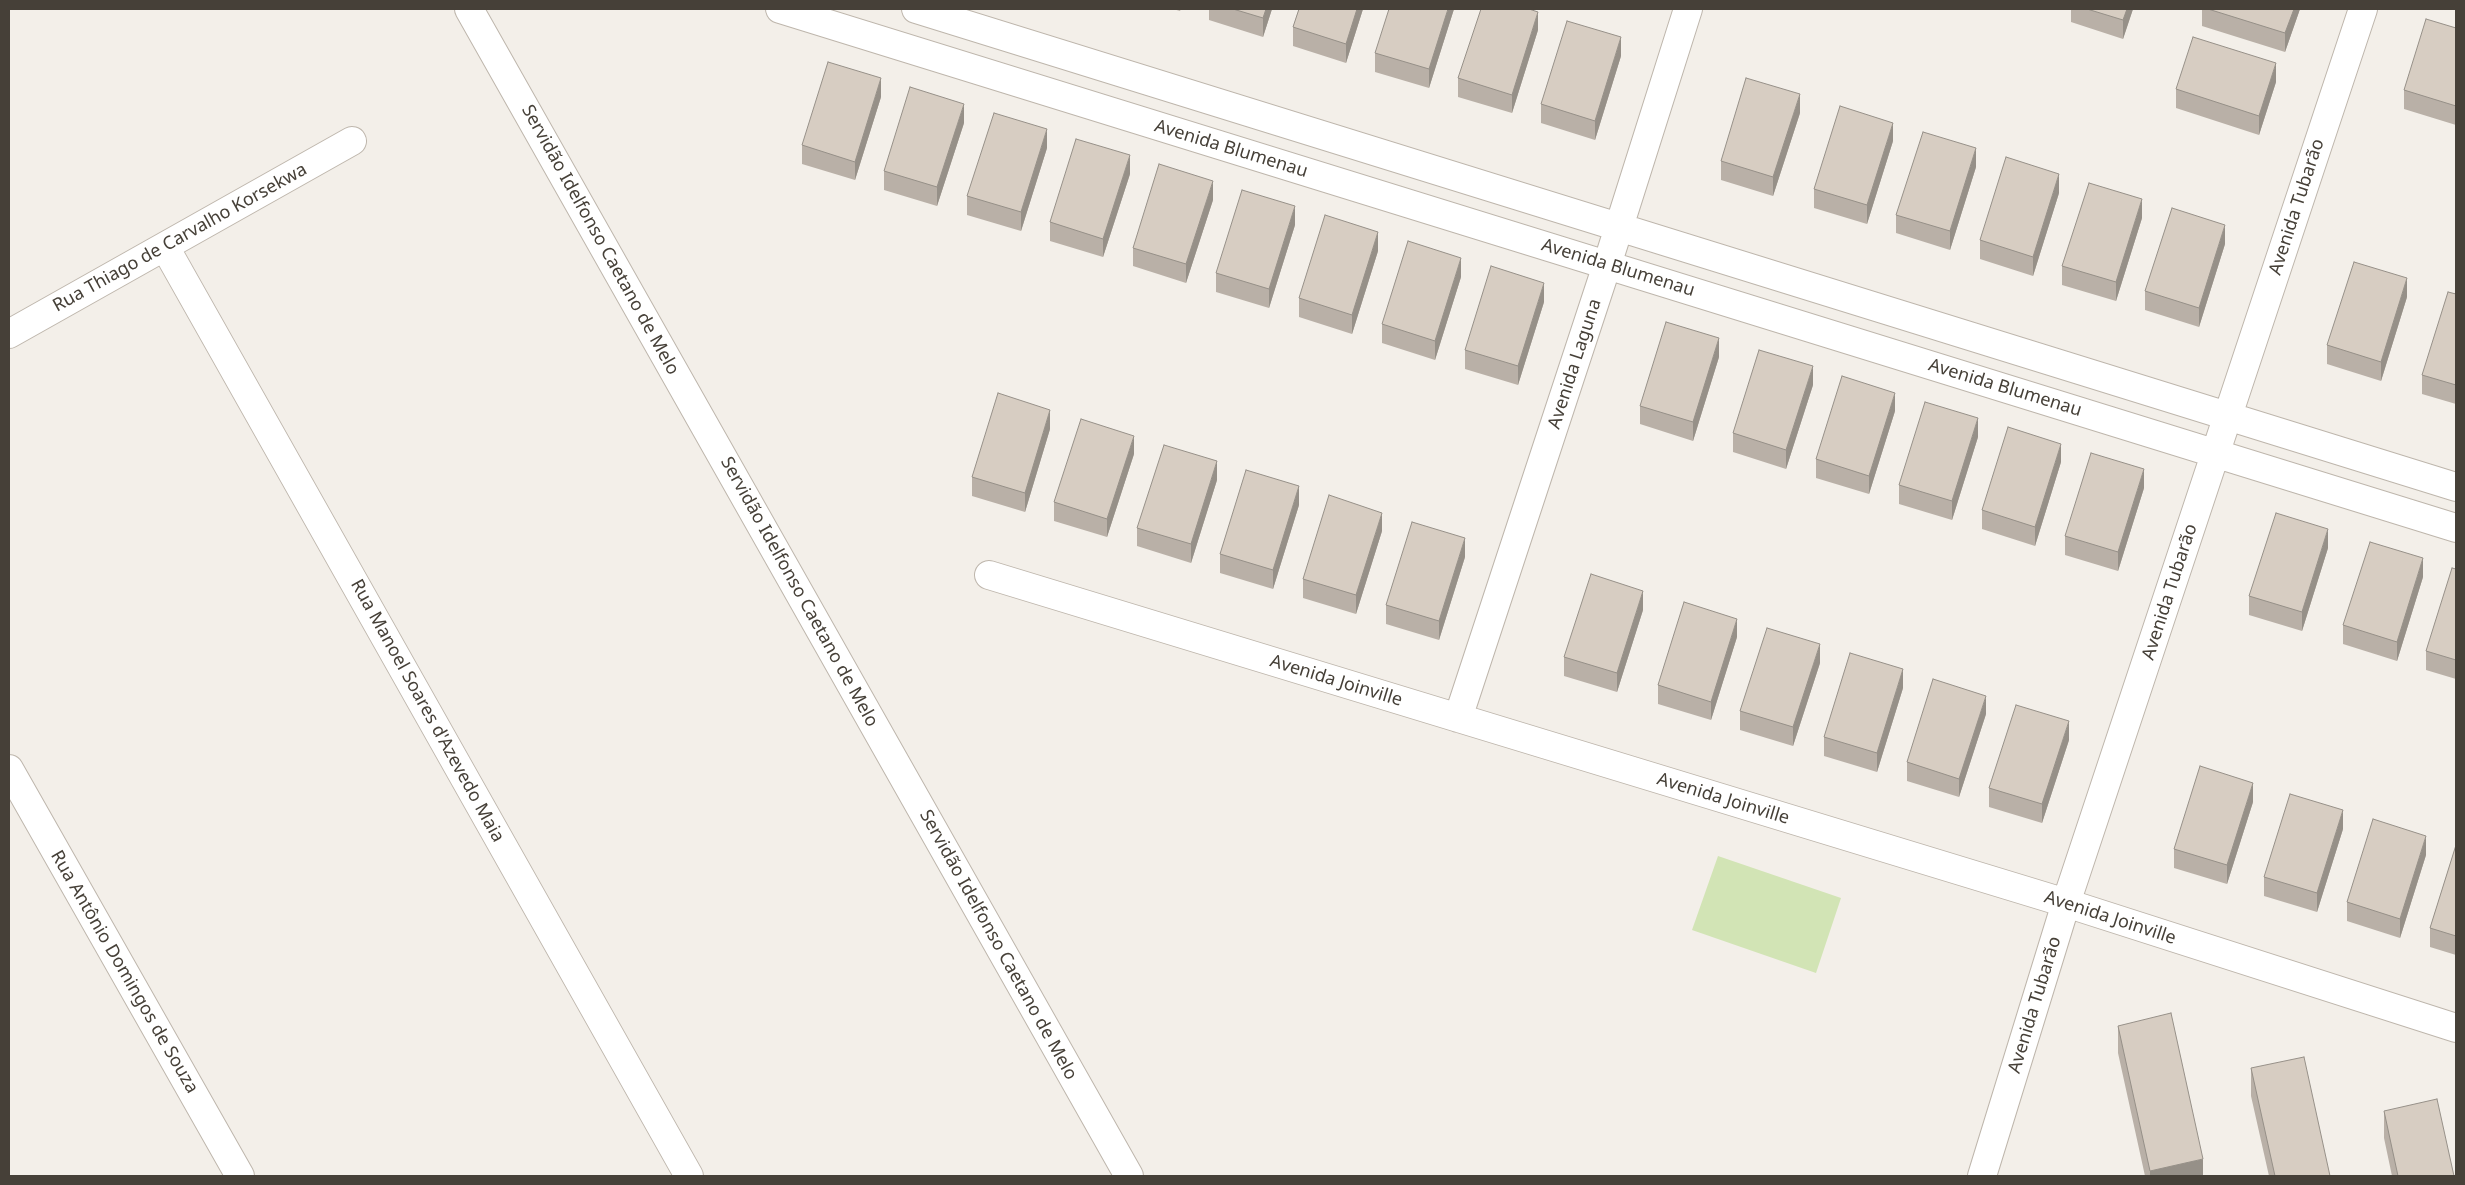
<!DOCTYPE html>
<meta charset="utf-8">
<style>
body{margin:0}
#map{position:relative;width:2465px;height:1185px;overflow:hidden;background:#f3efe9;font-family:"Noto Sans",sans-serif}
canvas{display:block}
.frame{position:absolute;inset:0;border:10px solid #464038;pointer-events:none}
</style>
<div id="map">
<canvas width="2465" height="1185"></canvas>
<div class="frame"></div>
</div>
<script>
const g = document.querySelector('canvas').getContext('2d');
g.lineJoin = 'round';
function fillPath(path, color) { g.fillStyle = color; g.fill(path, 'evenodd'); }
const poly = rows => new Path2D(rows.map(r => 'M' + r).join(''));
function strokePath(path, color, width, dash) { g.strokeStyle = color; g.lineWidth = width; g.lineCap = dash ? 'butt' : 'round'; g.setLineDash(dash || []); g.stroke(path); }
function label(font, color, halo, rows, align = 'center') {
  g.font = font + ' "Noto Sans",sans-serif'; g.lineWidth = 4; g.setLineDash([]); g.textBaseline = 'middle'; g.strokeStyle = halo; g.fillStyle = color; for (const [text, x, y, turn = 0] of rows) {
    g.save(); g.translate(x, y); g.rotate((+turn || 0) * Math.PI / 180); g.textAlign = isNaN(turn) ? turn : align; if (halo) g.strokeText(text, 0, 0); g.fillText(text, 0, 0); g.restore();
  }
}
const green = poly([
 [1718,856,1841,898,1816,973,1692,930]
]);
const minor = poly([
 [469,9,1129,1176],
 [780,9,2456,528],
 [916,9,2456,487],
 [165,247,689,1176],
 [9,334,352,141],
 [989,575,2066,903,2456,1028],
 [1458,718,1607,265,1688,9],
 [9,769,240,1176],
 [1982,1176,2066,903,2363,9]
]);
const wall = poly([
 [1173,9,1181,9,1180,11],
 [1209,9,1272,9,1263,37,1209,20],
 [1299,9,1363,9,1346,63,1293,46,1293,27],
 [1454,9,1429,88,1375,72,1375,53],
 [2071,9,2133,9,2123,39,2071,22],
 [2202,9,2300,9,2285,52,2202,26],
 [2456,28,2456,125,2404,109,2404,90],
 [1538,30,1512,113,1458,97,1458,78],
 [1621,56,1595,140,1541,123,1541,104],
 [2276,82,2259,135,2176,108,2176,89],
 [881,97,855,180,802,164,802,145],
 [1800,113,1773,196,1721,180,1721,161],
 [964,123,937,206,884,190,884,171],
 [1893,141,1867,224,1814,208,1814,189],
 [1047,148,1021,231,967,215,967,196],
 [1976,167,1950,250,1896,233,1896,215],
 [1130,174,1103,257,1050,241,1050,222],
 [2059,193,2033,276,1980,259,1980,240],
 [1213,200,1186,283,1133,266,1133,248],
 [2142,218,2116,301,2062,285,2062,266],
 [1295,225,1269,308,1216,292,1216,273],
 [2225,244,2199,327,2145,310,2145,291],
 [1378,251,1352,334,1299,317,1299,298],
 [1461,277,1435,360,1382,343,1382,324],
 [2456,294,2456,404,2422,394,2422,375],
 [2407,297,2381,381,2327,364,2327,345],
 [1544,302,1518,385,1465,369,1465,350],
 [1719,357,1693,441,1640,424,1640,406],
 [1813,385,1786,469,1733,452,1733,433],
 [1895,411,1869,494,1816,478,1816,459],
 [1050,429,1025,512,972,496,972,477],
 [1978,437,1952,520,1899,504,1899,485],
 [1134,454,1107,537,1054,521,1054,502],
 [2061,462,2035,546,1982,529,1982,510],
 [1217,480,1191,563,1137,546,1137,528],
 [2144,488,2118,571,2065,555,2065,536],
 [1299,505,1273,589,1220,573,1220,554],
 [1382,531,1356,614,1303,598,1303,579],
 [2328,548,2302,631,2249,615,2249,596],
 [1465,557,1439,640,1386,624,1386,605],
 [2456,569,2456,679,2426,670,2426,651],
 [2423,577,2397,661,2343,644,2343,625],
 [1643,610,1617,692,1564,676,1564,657],
 [1737,637,1711,720,1658,704,1658,685],
 [1820,663,1793,746,1740,730,1740,711],
 [1903,688,1877,772,1824,756,1824,737],
 [1986,714,1959,797,1907,781,1907,762],
 [2069,740,2042,823,1989,807,1989,788],
 [2253,802,2227,884,2174,868,2174,849],
 [2343,829,2317,912,2264,896,2264,877],
 [2456,845,2456,955,2430,947,2430,928],
 [2426,855,2400,938,2347,921,2347,902],
 [2118,1026,2203,1176,2145,1176,2118,1053],
 [2251,1068,2330,1176,2269,1176,2251,1096],
 [2384,1111,2454,1176,2392,1176,2384,1138]
]);
const shadedWall = poly([
 [1266,9,1272,9,1263,37,1263,18],
 [1357,9,1363,9,1346,63,1346,44],
 [1448,9,1454,9,1429,88,1429,69],
 [2127,9,2133,9,2123,39,2123,20],
 [2294,9,2300,9,2285,52,2285,33],
 [1538,12,1538,30,1512,113,1512,95],
 [1621,37,1621,56,1595,140,1595,121],
 [2276,63,2276,82,2259,135,2259,116],
 [881,78,881,97,855,180,855,162],
 [1800,94,1800,113,1773,196,1773,177],
 [964,104,964,123,937,206,937,187],
 [1893,123,1893,141,1867,224,1867,205],
 [1047,129,1047,148,1021,231,1021,212],
 [1976,148,1976,167,1950,250,1950,231],
 [1130,155,1130,174,1103,257,1103,239],
 [2059,174,2059,193,2033,276,2033,257],
 [1213,181,1213,200,1186,283,1186,264],
 [2142,199,2142,218,2116,301,2116,282],
 [1295,206,1295,225,1269,308,1269,289],
 [2225,225,2225,244,2199,327,2199,308],
 [1378,232,1378,251,1352,334,1352,315],
 [1461,258,1461,277,1435,360,1435,341],
 [2407,278,2407,297,2381,381,2381,362],
 [1544,283,1544,302,1518,385,1518,366],
 [1719,338,1719,357,1693,441,1693,422],
 [1813,366,1813,385,1786,469,1786,450],
 [1895,393,1895,411,1869,494,1869,476],
 [1050,410,1050,429,1025,512,1025,493],
 [1978,418,1978,437,1952,520,1952,501],
 [1134,436,1134,454,1107,537,1107,519],
 [2061,444,2061,462,2035,546,2035,527],
 [1217,461,1217,480,1191,563,1191,544],
 [2144,469,2144,488,2118,571,2118,552],
 [1299,486,1299,505,1273,589,1273,570],
 [1382,513,1382,531,1356,614,1356,595],
 [2328,529,2328,548,2302,631,2302,612],
 [1465,538,1465,557,1439,640,1439,621],
 [2423,558,2423,577,2397,661,2397,642],
 [1643,591,1643,610,1617,692,1617,673],
 [1737,619,1737,637,1711,720,1711,702],
 [1820,644,1820,663,1793,746,1793,727],
 [1903,669,1903,688,1877,772,1877,753],
 [1986,696,1986,714,1959,797,1959,779],
 [2069,721,2069,740,2042,823,2042,804],
 [2253,783,2253,802,2227,884,2227,865],
 [2343,810,2343,829,2317,912,2317,893],
 [2426,836,2426,855,2400,938,2400,919],
 [2203,1159,2203,1176,2150,1176,2150,1171]
]);
const building = poly([
 [1233,9,1266,9,1263,18,1233,9],
 [1299,9,1357,9,1346,44,1293,27,1299,9],
 [1389,9,1448,9,1429,69,1375,53,1389,9],
 [1481,9,1529,9,1538,12,1512,95,1458,78,1481,9],
 [2087,9,2127,9,2123,20,2087,9],
 [2208,9,2294,9,2285,33,2208,9],
 [2426,19,2456,28,2456,106,2404,90,2426,19],
 [1567,21,1621,37,1595,121,1541,104,1567,21],
 [2193,37,2276,63,2259,116,2176,89,2193,37],
 [828,62,881,78,855,162,802,145,828,62],
 [1746,78,1800,94,1773,177,1721,161,1746,78],
 [910,87,964,104,937,187,884,171,910,87],
 [1840,106,1893,123,1867,205,1814,189,1840,106],
 [994,113,1047,129,1021,212,967,196,994,113],
 [1923,132,1976,148,1950,231,1896,215,1923,132],
 [1076,139,1130,155,1103,239,1050,222,1076,139],
 [2006,157,2059,174,2033,257,1980,240,2006,157],
 [1159,164,1213,181,1186,264,1133,248,1159,164],
 [2089,183,2142,199,2116,282,2062,266,2089,183],
 [1242,190,1295,206,1269,289,1216,273,1242,190],
 [2172,208,2225,225,2199,308,2145,291,2172,208],
 [1325,215,1378,232,1352,315,1299,298,1325,215],
 [1408,241,1461,258,1435,341,1382,324,1408,241],
 [2354,262,2407,278,2381,362,2327,345,2354,262],
 [1491,266,1544,283,1518,366,1465,350,1491,266],
 [2448,292,2456,294,2456,385,2422,375,2448,292],
 [1666,322,1719,338,1693,422,1640,406,1666,322],
 [1759,350,1813,366,1786,450,1733,433,1759,350],
 [1842,376,1895,393,1869,476,1816,459,1842,376],
 [998,393,1050,410,1025,493,972,477,998,393],
 [1925,402,1978,418,1952,501,1899,485,1925,402],
 [1081,419,1134,436,1107,519,1054,502,1081,419],
 [2008,427,2061,444,2035,527,1982,510,2008,427],
 [1164,445,1217,461,1191,544,1137,528,1164,445],
 [2091,453,2144,469,2118,552,2065,536,2091,453],
 [1246,470,1299,486,1273,570,1220,554,1246,470],
 [1329,495,1382,513,1356,595,1303,579,1329,495],
 [2276,513,2328,529,2302,612,2249,596,2276,513],
 [1412,522,1465,538,1439,621,1386,605,1412,522],
 [2370,542,2423,558,2397,642,2343,625,2370,542],
 [2452,568,2456,569,2456,660,2426,651,2452,568],
 [1591,574,1643,591,1617,673,1564,657,1591,574],
 [1684,602,1737,619,1711,702,1658,685,1684,602],
 [1767,628,1820,644,1793,727,1740,711,1767,628],
 [1850,653,1903,669,1877,753,1824,737,1850,653],
 [1933,679,1986,696,1959,779,1907,762,1933,679],
 [2016,705,2069,721,2042,804,1989,788,2016,705],
 [2200,766,2253,783,2227,865,2174,849,2200,766],
 [2290,794,2343,810,2317,893,2264,877,2290,794],
 [2373,819,2426,836,2400,919,2347,902,2373,819],
 [2456,845,2456,936,2430,928,2456,845],
 [2171,1013,2203,1159,2150,1171,2118,1026,2171,1013],
 [2304,1057,2330,1176,2275,1176,2251,1068,2304,1057],
 [2437,1099,2454,1176,2398,1176,2384,1111,2437,1099]
]);
const streetNames = [
 ["Avenida Blumenau",1231,149,17],
 ["Avenida Tubarão",2297,207,-72],
 ["Rua Thiago de Carvalho Korsekwa",180,238,-29],
 ["Servidão Idelfonso Caetano de Melo",600,240,61],
 ["Avenida Blumenau",1618,268,17],
 ["Avenida Laguna",1575,364,-72],
 ["Avenida Blumenau",2005,388,17],
 ["Servidão Idelfonso Caetano de Melo",799,592,61],
 ["Avenida Tubarão",2170,592,-72],
 ["Avenida Joinville",1336,681,17],
 ["Rua Manoel Soares d'Azevedo Maia",427,711,61],
 ["Avenida Joinville",1723,799,17],
 ["Avenida Joinville",2110,918,18],
 ["Servidão Idelfonso Caetano de Melo",998,945,61],
 ["Rua Antônio Domingos de Souza",124,972,60],
 ["Avenida Tubarão",2035,1005,-73]
];
fillPath(green, '#d2e4b5');
strokePath(minor, '#beb6ac', 30);
strokePath(minor, '#fff', 28);
fillPath(wall, '#b9b0a7');
fillPath(shadedWall, '#969088');
fillPath(building, '#d7cdc2');
strokePath(building, '#969088', 1);
label('18px', '#464038', '#fff', streetNames);
</script>
